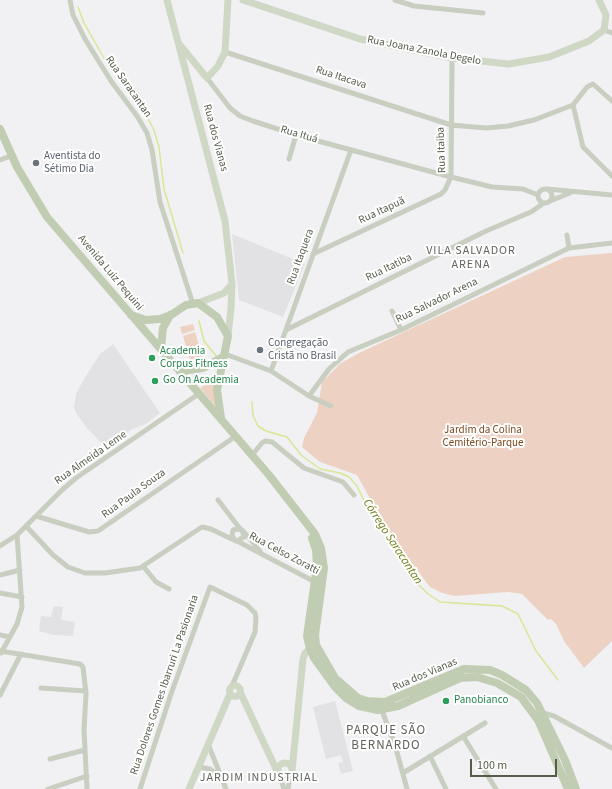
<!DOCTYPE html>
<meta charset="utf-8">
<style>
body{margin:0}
#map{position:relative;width:612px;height:789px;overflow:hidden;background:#f1f1f3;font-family:"Source Sans 3",sans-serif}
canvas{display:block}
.scale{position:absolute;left:470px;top:759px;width:87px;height:18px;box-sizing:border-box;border:2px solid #555d4a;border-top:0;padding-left:5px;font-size:12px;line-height:14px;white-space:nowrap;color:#555d4a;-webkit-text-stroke:3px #fff;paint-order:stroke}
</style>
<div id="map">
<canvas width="612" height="789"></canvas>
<div class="scale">100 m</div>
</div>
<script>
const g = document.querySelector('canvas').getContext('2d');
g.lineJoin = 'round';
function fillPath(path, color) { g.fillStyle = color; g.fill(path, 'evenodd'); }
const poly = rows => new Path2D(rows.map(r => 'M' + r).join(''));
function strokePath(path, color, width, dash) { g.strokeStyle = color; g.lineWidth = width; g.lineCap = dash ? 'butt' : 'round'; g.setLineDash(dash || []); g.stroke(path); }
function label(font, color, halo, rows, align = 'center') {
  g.font = font + ' "Source Sans 3",sans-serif'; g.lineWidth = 4; g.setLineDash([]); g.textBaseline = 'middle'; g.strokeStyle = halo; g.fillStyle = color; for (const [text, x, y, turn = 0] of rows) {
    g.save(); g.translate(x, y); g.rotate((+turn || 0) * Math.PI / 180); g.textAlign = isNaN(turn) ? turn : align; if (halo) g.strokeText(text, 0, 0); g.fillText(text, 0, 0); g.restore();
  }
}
const education = poly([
 [232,234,305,264,283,317,239,300],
 [113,344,160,413,146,424,132,429,106,448,87,428,76,413,74,407,76,394,84,379,100,354],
 [54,606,63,607,61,620,75,622,73,636,54,635,39,631,41,616,51,617],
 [335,701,353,771,341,774,338,763,343,762,341,755,326,759,313,707]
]);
const green = poly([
 [612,253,612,641,584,668,564,641,556,624,551,619,548,620,522,594,508,592,455,596,442,593,430,587,389,533,357,475,320,462,302,447,304,438,317,413,322,382,341,363,361,352,565,257],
 [193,324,195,330,182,334,180,327],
 [195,332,202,356,190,360,183,336],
 [210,382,214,382,216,407,200,388]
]);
const stream = poly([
 [78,7,84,23,105,60,146,115,154,130,159,147,164,189,183,253],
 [199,321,204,341,217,357],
 [252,402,253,416,258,426,266,431,287,437,301,455,320,469,340,473,349,477,357,486,367,507,415,581,427,593,440,602,502,606,518,614,536,651,558,680]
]);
const street = poly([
 [70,0,73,15,85,39,111,81,137,116,147,133,152,150,160,202,193,304],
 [395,0,414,6,483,13],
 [604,30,612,33],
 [225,52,451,125,486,128,508,126,534,120,573,105,587,87,593,84,612,101],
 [207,78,230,108,240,116,253,121,296,135,451,177,492,187,523,189,538,195],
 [573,105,583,147,612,176],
 [289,159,296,135],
 [0,160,11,156],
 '538 196a7 7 0 1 1 14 0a7 7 0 1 1-14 0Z',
 [547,189,612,195],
 [550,201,570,193],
 [567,235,569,248],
 [313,254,441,194,445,190,451,177,452,58],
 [392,311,401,330],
 [286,330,486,231,531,212,544,203],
 [225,354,271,371,309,396,331,406],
 [271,371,351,150],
 [309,396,329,369,348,352,401,330,569,248,612,243],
 [252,455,262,443,265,441,272,442,304,468,343,482,354,495],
 [218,500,241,530],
 [36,516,89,532,98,531,236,436],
 [26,526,53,555,68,567,85,573,105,573,140,568,202,527,211,529,236,541,237,541,244,537,242,530,237,529,233,530,232,536,234,539],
 [243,531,260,551],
 [237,541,315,582],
 [0,546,17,535,62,490,76,478,200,393],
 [143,566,156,582,169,589],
 [0,575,20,570],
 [0,593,22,597],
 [0,635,10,637],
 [0,651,80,664,83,667,86,694,84,730,87,789],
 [1,653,17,624,22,607,17,535],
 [41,688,86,691],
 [0,695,21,654],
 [381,708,395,745,407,789],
 [543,713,554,716,612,748],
 [463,736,496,789],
 [208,744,226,789],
 [430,756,446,789],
 [50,759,85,750],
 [199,767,210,769,220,777],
 [403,773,485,723],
 [280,776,284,789],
 [48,789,87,776],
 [140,789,171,694,210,587,247,605,255,613,256,618,255,632,232,686],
 [288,789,290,775]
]);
const secondary = poly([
 [167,0,225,221,232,284,231,308,228,336],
 [243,0,360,39,452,58,509,64,549,57,589,41,604,30,606,15,599,0],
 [180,45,207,78,218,66,225,52,228,0],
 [198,303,224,293,232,284],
 '229.5 691a5.5 5.5 0 1 1 11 0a5.5 5.5 0 1 1-11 0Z',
 [240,692,277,771],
 '278 770a7 7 0 1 1 14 0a7 7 0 1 1-14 0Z',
 [292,771,303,659,305,653,314,646],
 [189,789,230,694]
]);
const primary = poly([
 [0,129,17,167,47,217,269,475,315,534,321,548,324,568,315,635,316,645,335,678,358,698,367,701,385,702,464,669,490,670,502,675,526,690,537,703,565,760,576,789],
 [131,315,146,320,160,319,171,315,186,305,198,303,217,317,228,336,217,390,221,418],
 [161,348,163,328,170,315],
 [178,369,189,370,203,368,223,357],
 [312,538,316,550,317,566,307,636,310,649,314,658,335,687,346,698,359,706,378,710,398,706,460,678,477,677,497,683,521,697,538,720,568,789]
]);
const markers = [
 [36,163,4,"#6b7280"],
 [260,350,4,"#6b7280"],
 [152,358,4,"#2e9e5b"],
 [155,381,4,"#2e9e5b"],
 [446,701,4,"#2e9e5b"]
];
const streetNames = [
 ["Rua Joana Zanola Degelo",424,51,11],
 ["Rua Itacava",341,78,18],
 ["Rua Saracantan",128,87,55],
 ["Rua Ituá",299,135,16],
 ["Rua dos Vianas",215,138,75],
 ["Rua Itaiba",442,150,-92],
 ["Rua Itapuã",382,211,-25],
 ["Rua Itaquera",301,257,-70],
 ["Rua Itatiba",389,268,-26],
 ["Avenida Luiz Pequini",110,273,50],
 ["Rua Salvador Arena",437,301,-26],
 ["Rua Almeida Leme",91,458,-35],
 ["Rua Paula Souza",134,494,-36],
 ["Rua Celso Zoratti",284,554,28],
 ["Rua dos Vianas",425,675,-23],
 ["Rua Dolores Gomes Ibarruri La Pasionaria",165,685,-71]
];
const worshipNames = [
 ["Aventista do",44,157],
 ["Sétimo Dia",44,170],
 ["Congregação",268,344],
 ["Cristã no Brasil",268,357]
];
const leisureNames = [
 ["Academia",160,352],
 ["Corpus Fitness",160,365],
 ["Go On Academia",163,381],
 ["Panobianco",454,701]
];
const parkNames = [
 ["Jardim da Colina",483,431],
 ["Cemitério-Parque",483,444]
];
const neighbourhoodNames = [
 ["VILA SALVADOR",471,251],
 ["ARENA",471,265],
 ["JARDIM INDUSTRIAL",259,778]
];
const waterNames = [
 ["Córrego Saracantan",392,542,57]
];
const quarterNames = [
 ["PARQUE SÃO",386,731],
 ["BERNARDO",386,746]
];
fillPath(education, '#e2e2e4');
fillPath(green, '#edd2c3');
strokePath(stream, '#d8e793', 1.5);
strokePath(street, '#c8cec0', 5);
strokePath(secondary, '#cfd8c5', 7);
strokePath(primary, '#c1cdb3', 8);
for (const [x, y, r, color] of markers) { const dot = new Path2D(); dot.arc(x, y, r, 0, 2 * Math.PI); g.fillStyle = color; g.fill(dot); strokePath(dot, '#fff', 1.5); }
label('11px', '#555d4a', '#fff', streetNames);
label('11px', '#5b616d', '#fff', worshipNames, 'left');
label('11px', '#27864d', '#fff', leisureNames, 'left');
label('11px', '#7b491e', '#fff', parkNames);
g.letterSpacing = '1px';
label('12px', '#61655e', '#fff', neighbourhoodNames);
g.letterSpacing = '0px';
label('italic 12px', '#6c7e15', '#fff', waterNames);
g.letterSpacing = '1px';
label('13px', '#61655e', '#fff', quarterNames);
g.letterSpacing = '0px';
</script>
